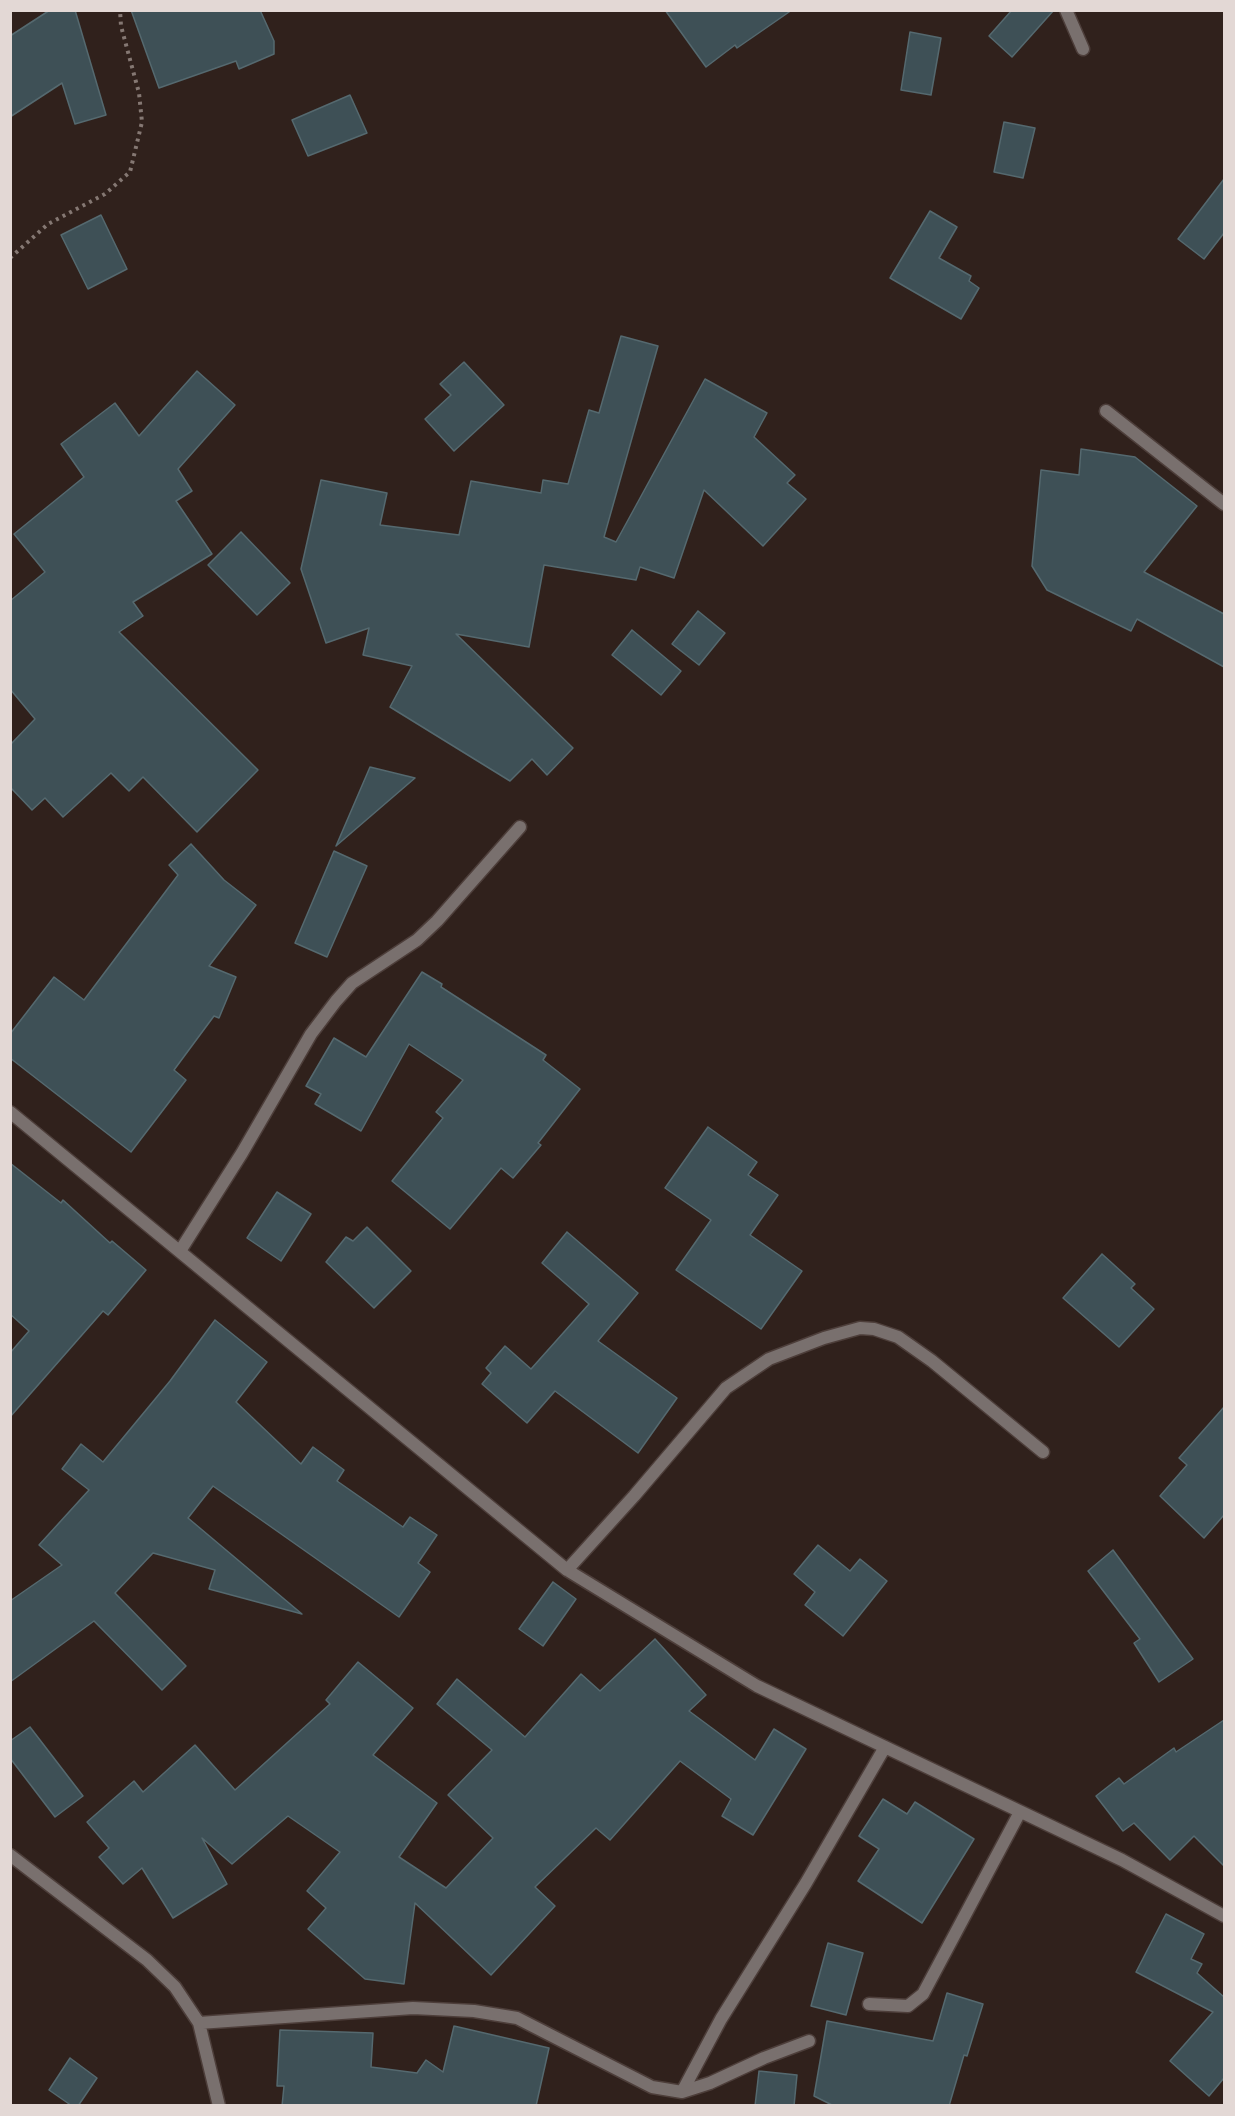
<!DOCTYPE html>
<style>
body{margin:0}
#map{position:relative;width:1235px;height:2116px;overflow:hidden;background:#30211c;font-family:"IBM Plex Sans",sans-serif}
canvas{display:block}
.frame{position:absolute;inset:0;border:12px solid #e3d8d5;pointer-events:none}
</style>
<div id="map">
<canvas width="1235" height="2116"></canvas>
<div class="frame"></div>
</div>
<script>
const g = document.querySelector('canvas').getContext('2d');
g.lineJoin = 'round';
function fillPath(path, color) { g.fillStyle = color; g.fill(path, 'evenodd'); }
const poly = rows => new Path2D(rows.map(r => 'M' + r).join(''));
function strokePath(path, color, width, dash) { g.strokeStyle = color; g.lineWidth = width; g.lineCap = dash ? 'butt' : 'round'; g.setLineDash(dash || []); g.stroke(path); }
const building = poly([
 [50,10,75,10,106,115,75,124,62,83,10,117,10,36,50,10],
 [131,10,260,10,274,41,274,54,239,69,236,61,159,88,131,10],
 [665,10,792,10,737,48,735,45,706,67,665,10],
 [1012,10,1054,10,1012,57,989,36,1012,10],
 [910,32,941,38,931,95,901,90,910,32],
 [350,95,367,133,308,156,292,120,350,95],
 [1004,122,1035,128,1023,178,994,172,1004,122],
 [1224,179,1224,233,1204,259,1178,239,1224,179],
 [930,211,957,227,939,258,971,276,969,281,979,288,961,319,890,278,930,211],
 [101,215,127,269,88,289,61,235,101,215],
 [621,336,658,346,604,537,616,542,705,379,767,413,754,437,795,475,787,483,806,499,763,546,704,490,674,578,640,567,636,580,544,565,529,647,456,634,573,748,547,775,532,759,510,781,390,707,412,666,363,655,369,628,326,643,301,569,321,480,387,493,380,525,459,535,471,481,541,493,543,480,568,484,589,410,599,413,621,336],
 [464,362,504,405,454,451,425,419,451,395,440,384,464,362],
 [197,371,235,405,178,469,192,491,176,501,212,554,133,602,143,616,119,632,258,770,197,832,143,777,129,791,111,773,63,817,45,798,32,810,10,787,10,745,35,719,10,689,10,601,45,572,14,534,84,477,61,444,115,403,139,436,197,371],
 [1081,449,1135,457,1197,506,1144,572,1224,614,1224,667,1137,619,1131,631,1047,590,1032,566,1041,470,1079,475,1081,449],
 [241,532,290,583,257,615,208,565,241,532],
 [698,611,725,633,699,665,672,644,698,611],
 [632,630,681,671,661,695,612,655,632,630],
 [370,767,415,778,336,846,370,767],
 [191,844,224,880,256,905,209,966,236,977,219,1018,214,1016,174,1070,186,1080,131,1152,10,1058,10,1034,54,977,84,1000,178,875,169,865,191,844],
 [334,851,367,866,327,957,295,943,334,851],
 [422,972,442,984,441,987,546,1055,543,1060,580,1089,538,1143,541,1145,513,1178,501,1168,450,1229,392,1181,443,1118,436,1112,463,1080,409,1044,361,1131,315,1104,321,1094,306,1086,334,1038,366,1057,422,972],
 [708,1127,757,1162,748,1175,778,1195,750,1235,802,1271,761,1329,676,1270,711,1220,665,1188,708,1127],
 [10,1163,61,1203,63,1200,110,1243,112,1241,146,1270,108,1315,103,1311,10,1417,10,1353,29,1331,10,1314,10,1163],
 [277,1192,311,1214,281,1261,247,1238,277,1192],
 [367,1227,411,1271,374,1308,326,1262,346,1237,353,1241,367,1227],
 [567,1232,638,1293,598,1341,677,1398,638,1453,555,1391,527,1423,482,1384,491,1373,486,1368,505,1346,531,1369,589,1304,542,1263,567,1232],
 [1102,1254,1135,1284,1131,1288,1154,1309,1119,1347,1063,1298,1102,1254],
 [215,1320,267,1362,236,1402,301,1464,313,1447,344,1470,337,1481,403,1527,410,1517,437,1535,418,1563,430,1572,399,1617,213,1486,188,1518,302,1614,209,1589,215,1570,153,1553,115,1593,186,1666,162,1690,94,1621,10,1682,10,1601,62,1565,39,1545,89,1490,62,1469,81,1444,103,1462,170,1381,215,1320],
 [1224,1407,1224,1515,1204,1538,1160,1496,1187,1465,1179,1458,1224,1407],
 [818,1545,850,1571,860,1559,887,1581,843,1636,805,1605,815,1592,794,1574,818,1545],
 [1113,1550,1193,1659,1159,1682,1134,1643,1140,1639,1088,1571,1113,1550],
 [553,1582,576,1599,543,1646,519,1629,553,1582],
 [655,1639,706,1695,689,1711,755,1760,774,1729,806,1749,753,1835,722,1816,731,1799,680,1761,610,1840,596,1828,535,1887,555,1906,491,1975,415,1903,404,1984,365,1979,308,1929,326,1908,307,1891,340,1852,288,1816,232,1864,202,1838,227,1884,173,1918,142,1868,123,1884,99,1857,109,1848,87,1822,134,1781,143,1792,195,1745,235,1790,330,1704,326,1700,358,1662,413,1708,373,1755,437,1803,399,1857,446,1888,493,1838,448,1795,492,1750,437,1704,457,1679,525,1737,581,1674,600,1691,655,1639],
 [1224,1720,1224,1866,1194,1836,1170,1860,1134,1823,1123,1831,1096,1796,1119,1778,1124,1784,1174,1748,1176,1752,1224,1720],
 [30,1727,83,1796,55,1817,10,1758,10,1741,30,1727],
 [883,1799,907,1814,915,1802,974,1839,922,1923,858,1881,879,1849,859,1836,883,1799],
 [1166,1914,1204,1934,1191,1959,1202,1964,1197,1973,1224,1997,1224,2078,1209,2096,1170,2061,1213,2012,1136,1972,1166,1914],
 [828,1943,863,1953,846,2015,811,2006,828,1943],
 [947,1993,983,2004,967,2056,964,2055,949,2106,834,2106,814,2096,827,2021,933,2041,947,1993],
 [454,2026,549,2048,536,2106,282,2106,284,2086,277,2086,280,2030,373,2033,371,2067,417,2073,426,2060,443,2072,454,2026],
 [70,2058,97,2078,78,2106,72,2106,49,2090,70,2058],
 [759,2071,797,2075,794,2106,755,2106,759,2071]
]);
const path = poly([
 [10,258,48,224,105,194,130,172,142,122,139,93,121,26,120,10]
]);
const minor = poly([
 [1066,10,1083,49],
 [1106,411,1224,504],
 [10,1112,567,1570,757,1686,1122,1860,1224,1916],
 [180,1251,242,1153,311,1034,336,1001,352,983,417,940,437,921,520,827],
 [567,1570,634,1496,726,1388,769,1359,824,1338,860,1328,874,1329,898,1337,932,1361,1043,1452],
 [10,1855,147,1960,175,1987,199,2023,219,2106],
 [869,2004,908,2006,923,1994,1020,1812],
 [199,2023,413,2008,474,2011,517,2018,652,2087,682,2092,710,2083,764,2058,809,2041],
 [682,2092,721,2019,806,1883,885,1747]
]);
fillPath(building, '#3e5056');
strokePath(building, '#55696f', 1.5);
strokePath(minor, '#4d3e3a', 15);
strokePath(path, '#857873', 4, [3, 4.5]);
strokePath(minor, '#79706e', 12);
</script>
